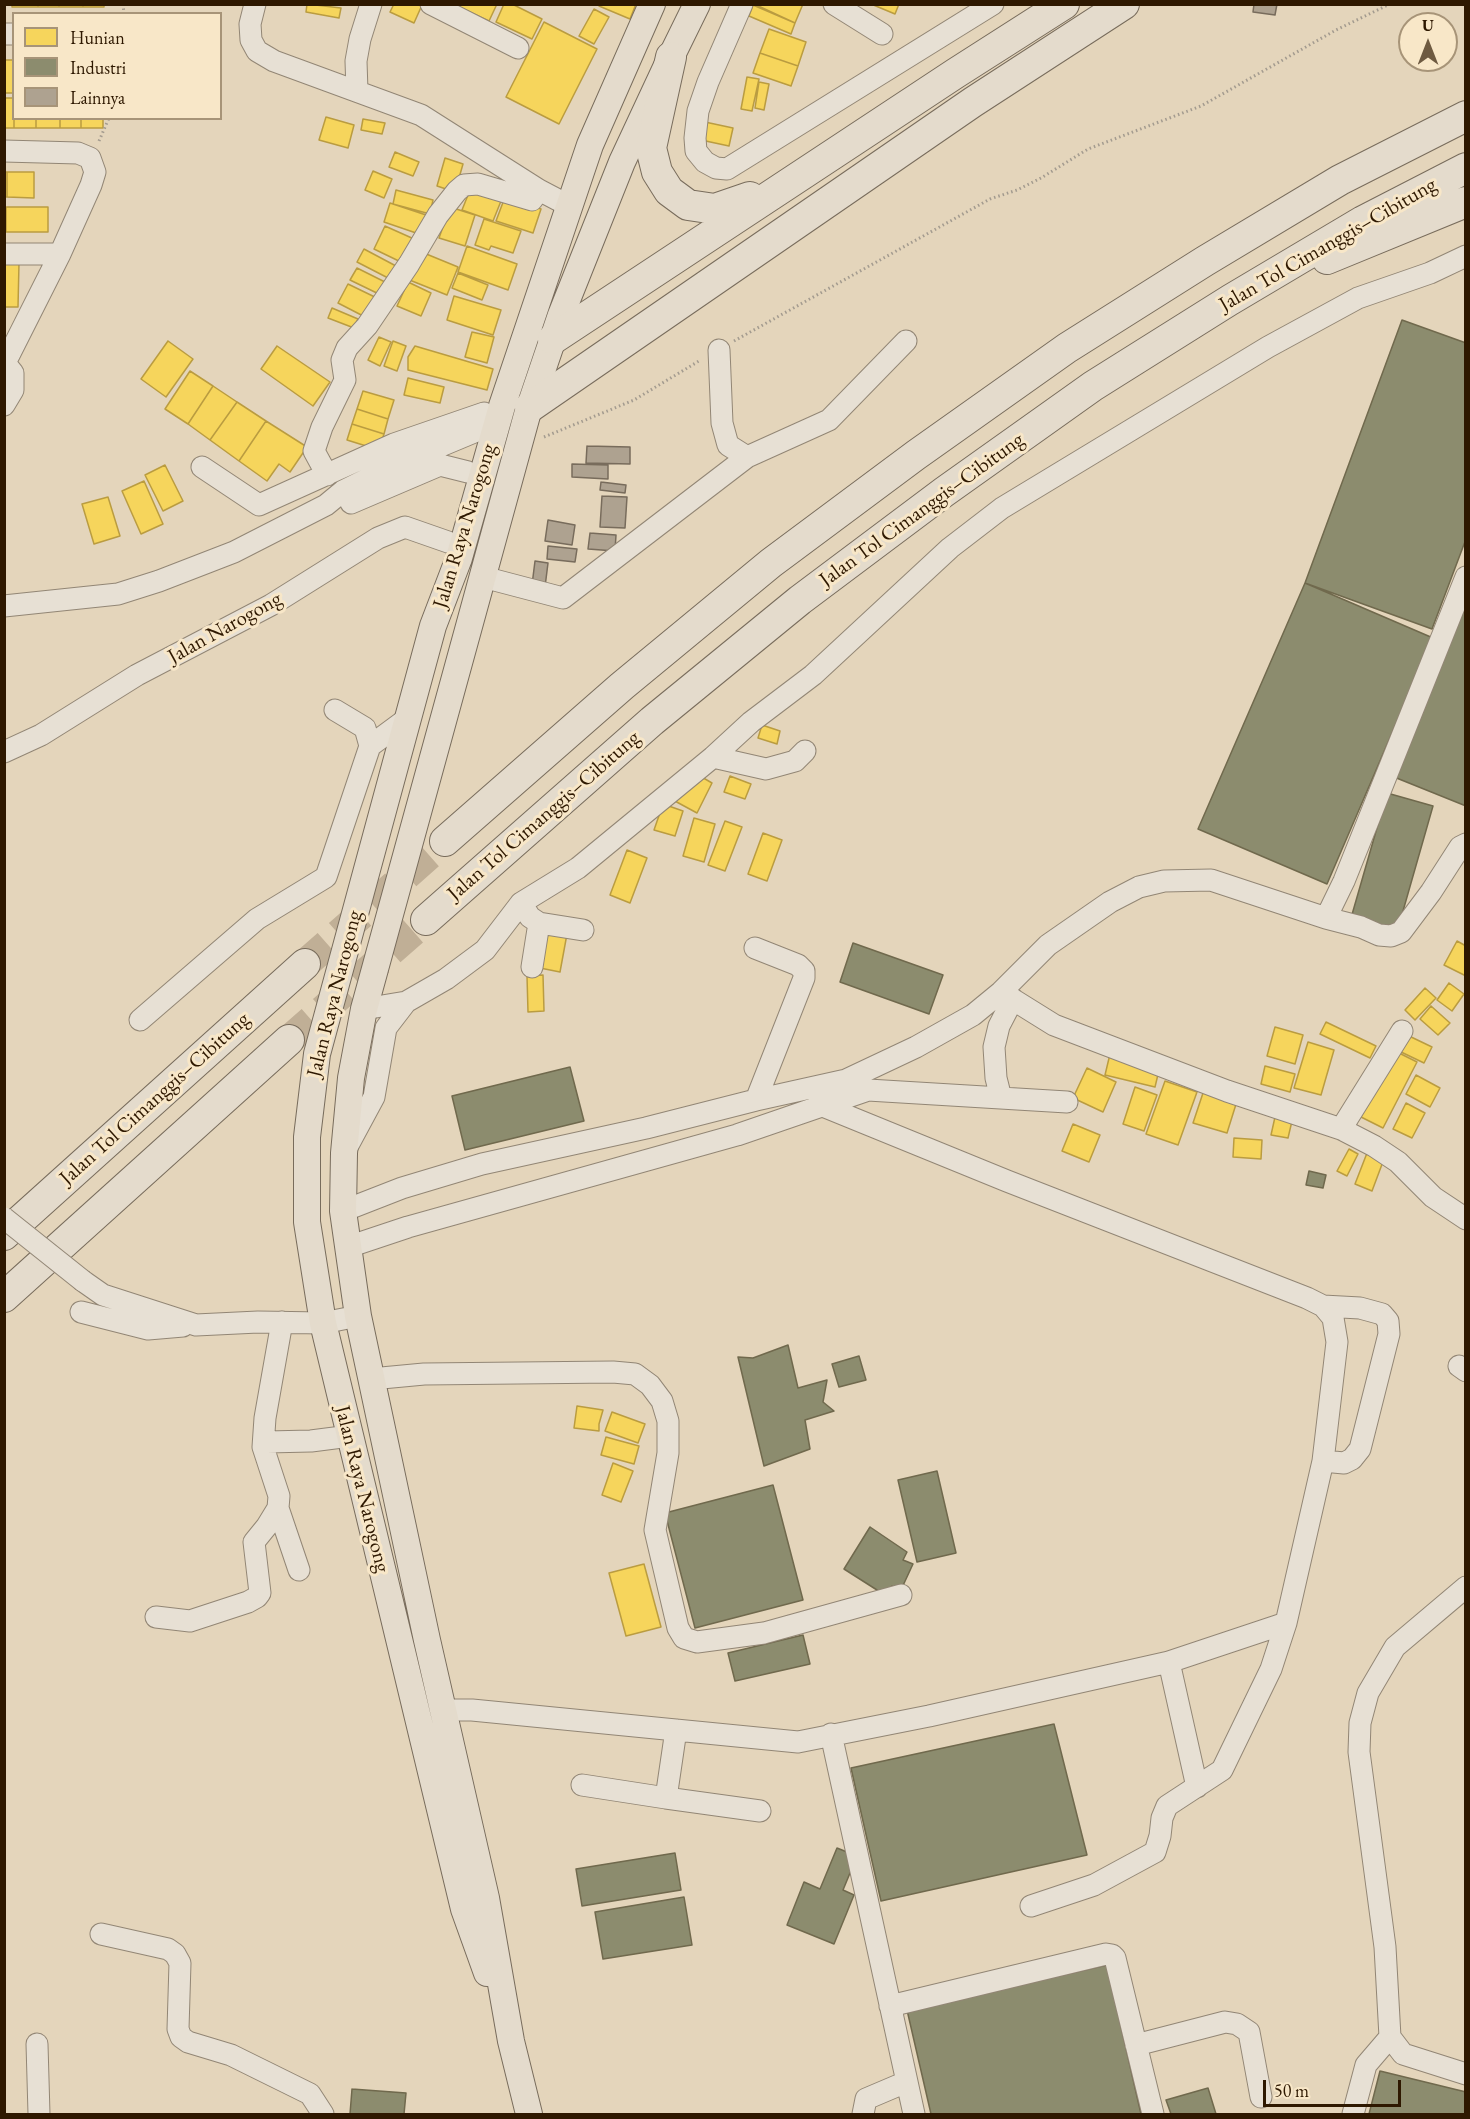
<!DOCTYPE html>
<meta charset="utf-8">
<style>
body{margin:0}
#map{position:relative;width:1470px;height:2119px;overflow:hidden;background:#e4d5bb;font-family:"EB Garamond",serif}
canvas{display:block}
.frame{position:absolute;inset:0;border:6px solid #2e1800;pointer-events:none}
.legend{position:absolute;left:12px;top:12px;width:210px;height:108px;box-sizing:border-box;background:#f8e7c8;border:2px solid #a79478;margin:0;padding:8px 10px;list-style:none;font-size:18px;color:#2e1800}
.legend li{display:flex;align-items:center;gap:12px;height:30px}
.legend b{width:30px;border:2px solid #a79478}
.north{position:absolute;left:1398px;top:12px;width:60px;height:60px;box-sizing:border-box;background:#f8e7c8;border:2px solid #a79478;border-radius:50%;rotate:0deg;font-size:16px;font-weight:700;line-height:24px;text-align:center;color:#2e1800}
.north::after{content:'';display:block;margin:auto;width:21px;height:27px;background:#6e5a41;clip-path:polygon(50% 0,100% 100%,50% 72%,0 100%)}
.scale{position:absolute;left:1263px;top:2080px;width:138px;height:27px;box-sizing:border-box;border:3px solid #2e1800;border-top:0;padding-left:8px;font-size:18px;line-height:21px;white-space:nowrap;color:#2e1800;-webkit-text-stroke:4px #f8e7c8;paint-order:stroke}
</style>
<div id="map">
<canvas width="1470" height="2119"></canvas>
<div class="frame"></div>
<ul class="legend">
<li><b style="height:16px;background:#f6d55c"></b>Hunian</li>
<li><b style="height:16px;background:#8c8c6e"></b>Industri</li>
<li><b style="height:16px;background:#aea290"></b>Lainnya</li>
</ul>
<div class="north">U</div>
<div class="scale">50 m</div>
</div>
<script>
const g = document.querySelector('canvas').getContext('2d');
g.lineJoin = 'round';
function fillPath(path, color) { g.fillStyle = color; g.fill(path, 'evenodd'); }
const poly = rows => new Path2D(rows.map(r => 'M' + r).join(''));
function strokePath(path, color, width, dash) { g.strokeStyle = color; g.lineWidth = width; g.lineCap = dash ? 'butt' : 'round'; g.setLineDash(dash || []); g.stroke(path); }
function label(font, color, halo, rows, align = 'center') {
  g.font = font + ' "EB Garamond",serif'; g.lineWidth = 6; g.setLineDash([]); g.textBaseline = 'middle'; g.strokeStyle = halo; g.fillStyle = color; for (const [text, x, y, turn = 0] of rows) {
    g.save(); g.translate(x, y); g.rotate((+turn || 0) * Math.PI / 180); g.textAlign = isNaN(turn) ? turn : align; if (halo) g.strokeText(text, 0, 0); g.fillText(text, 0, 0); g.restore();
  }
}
const homes = poly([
 [12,4,38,4,38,7,12,7,12,4],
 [38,4,59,4,59,7,38,7,38,4],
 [59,4,83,4,83,7,59,7,59,4],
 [83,4,104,4,104,7,83,7,83,4],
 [307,4,341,8,339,18,306,12,307,4],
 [394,4,422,5,414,23,390,12,394,4],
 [460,4,497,4,489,21,459,7,460,4],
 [504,4,512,4,542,19,532,39,496,22,504,4],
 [600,4,636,4,630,19,599,6,600,4],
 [754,4,803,4,795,23,754,4],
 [871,4,899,4,895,14,871,4],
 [753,5,795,23,791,34,749,16,753,5],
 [594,9,609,17,594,44,579,36,594,9],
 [544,22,597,49,559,124,506,97,544,22],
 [769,29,806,42,798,66,760,53,769,29],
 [760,53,798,66,791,86,753,73,760,53],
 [4,60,14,60,14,93,4,93,4,60],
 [747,77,759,79,752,111,741,109,747,77],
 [759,82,769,84,764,110,755,108,759,82],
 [4,98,14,98,14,128,4,128,4,98],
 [326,117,354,125,348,148,319,140,326,117],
 [14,118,36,118,36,128,14,128,14,118],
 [36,118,60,118,60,128,36,128,36,118],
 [60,118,81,118,81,128,60,128,60,118],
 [81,118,103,118,103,128,81,128,81,118],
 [363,119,385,123,382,134,361,130,363,119],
 [705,122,733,128,729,146,701,140,705,122],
 [395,152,419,162,413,176,389,167,395,152],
 [445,158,463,164,455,192,437,186,445,158],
 [373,171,392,179,384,198,365,190,373,171],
 [4,172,7,172,7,197,4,197,4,172],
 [7,172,34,172,34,198,7,197,7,172],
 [472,185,503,196,493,221,462,210,472,185],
 [396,190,433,200,430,214,393,204,396,190],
 [505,197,541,209,533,233,496,221,505,197],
 [390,203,426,215,419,234,384,222,390,203],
 [6,207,48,207,48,232,6,232,6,207],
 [450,207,475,215,465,246,439,238,450,207],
 [484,219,521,231,513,253,491,246,489,250,475,245,484,219],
 [385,226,414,239,403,263,374,249,385,226],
 [467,246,517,264,508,290,458,272,467,246],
 [364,249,396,266,390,279,357,262,364,249],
 [419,251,458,267,447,295,407,279,419,251],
 [4,263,19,263,18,307,4,307,4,263],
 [357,268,389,284,383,296,350,280,357,268],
 [458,273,488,285,482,300,452,288,458,273],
 [408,282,431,293,421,316,397,306,408,282],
 [348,284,381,300,371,320,338,303,348,284],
 [454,296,501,310,493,335,447,320,454,296],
 [332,308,358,319,354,328,328,318,332,308],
 [472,332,494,337,487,363,465,357,472,332],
 [379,337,391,342,380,366,368,360,379,337],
 [168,341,193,359,166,397,141,379,168,341],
 [393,341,406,346,397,371,384,366,393,341],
 [277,346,330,382,313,406,261,369,277,346],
 [415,346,493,369,487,390,408,370,408,357,415,346],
 [190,371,213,386,188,424,165,409,190,371],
 [408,378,444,387,440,403,404,395,408,378],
 [213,386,237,402,210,440,188,424,213,386],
 [363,391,394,400,388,419,357,409,363,391],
 [237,402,266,421,239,461,210,440,237,402],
 [357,409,388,419,384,434,352,424,357,409],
 [266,421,307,447,290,472,279,464,267,481,239,461,266,421],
 [352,424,384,434,379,450,347,440,352,424],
 [165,465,183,501,163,511,145,475,165,465],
 [144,481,163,524,141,534,122,491,144,481],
 [108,497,120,536,94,544,82,504,108,497],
 [762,725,780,731,777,744,758,738,762,725],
 [700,776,712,783,697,813,673,800,700,776],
 [730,776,751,784,745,799,724,792,730,776],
 [663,804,683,811,675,836,654,830,663,804],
 [694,818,715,824,704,862,683,856,694,818],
 [725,821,742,827,725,871,708,865,725,821],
 [763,833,782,840,767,881,748,874,763,833],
 [627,850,647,858,630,903,610,895,627,850],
 [542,929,567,934,560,972,535,967,542,929],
 [1457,941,1466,946,1466,976,1444,965,1457,941],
 [543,975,544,1011,528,1012,527,976,543,975],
 [1449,983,1464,994,1452,1011,1437,1000,1449,983],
 [1425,988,1436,998,1415,1020,1405,1010,1425,988],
 [1431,1006,1450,1023,1438,1035,1420,1019,1431,1006],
 [1326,1022,1376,1046,1370,1058,1320,1034,1326,1022],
 [1275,1027,1303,1035,1295,1064,1267,1056,1275,1027],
 [1407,1035,1432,1047,1424,1063,1399,1051,1407,1035],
 [1308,1042,1334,1050,1321,1095,1294,1088,1308,1042],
 [1393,1050,1417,1062,1383,1128,1359,1116,1393,1050],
 [1110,1054,1160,1066,1155,1087,1105,1075,1110,1054],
 [1265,1066,1295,1074,1290,1092,1261,1084,1265,1066],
 [1087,1068,1116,1082,1103,1112,1073,1098,1087,1068],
 [1416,1075,1440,1088,1430,1107,1406,1094,1416,1075],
 [1165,1081,1197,1092,1178,1145,1146,1134,1165,1081],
 [1135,1087,1157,1095,1144,1131,1123,1124,1135,1087],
 [1204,1090,1237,1101,1227,1133,1193,1123,1204,1090],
 [1406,1103,1425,1113,1412,1138,1393,1129,1406,1103],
 [1275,1117,1292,1121,1288,1138,1271,1135,1275,1117],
 [1073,1124,1100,1135,1089,1162,1062,1151,1073,1124],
 [1234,1138,1262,1140,1261,1159,1233,1157,1234,1138],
 [1349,1149,1358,1154,1347,1176,1337,1171,1349,1149],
 [1367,1153,1384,1159,1372,1191,1355,1184,1367,1153],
 [577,1406,603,1410,599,1424,599,1431,574,1428,577,1406],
 [612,1412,645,1424,638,1443,605,1431,612,1412],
 [606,1437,639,1446,634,1464,601,1455,606,1437],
 [613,1463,633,1471,621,1502,602,1495,613,1463],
 [644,1564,661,1627,626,1636,609,1573,644,1564]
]);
const industry = poly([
 [1402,320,1466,343,1466,539,1432,629,1305,583,1402,320],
 [1305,583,1433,638,1327,884,1198,829,1305,583],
 [1466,600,1466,806,1394,777,1466,600],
 [1387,793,1433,806,1397,932,1351,918,1387,793],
 [853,943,943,975,929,1014,840,982,853,943],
 [570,1067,584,1121,465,1150,452,1096,570,1067],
 [1309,1171,1326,1175,1323,1188,1306,1185,1309,1171],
 [788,1345,798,1388,827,1380,823,1402,834,1411,805,1420,810,1449,764,1466,738,1357,753,1358,788,1345],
 [859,1356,866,1380,839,1387,832,1364,859,1356],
 [937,1471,956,1553,917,1562,898,1480,937,1471],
 [773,1485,803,1600,695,1628,665,1513,773,1485],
 [870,1527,907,1552,903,1560,913,1564,900,1592,892,1586,888,1597,844,1569,870,1527],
 [803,1635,810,1664,735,1681,728,1653,803,1635],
 [1054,1724,1087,1855,881,1901,851,1768,1054,1724],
 [837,1848,857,1856,843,1890,854,1895,834,1944,787,1925,804,1882,820,1889,837,1848],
 [675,1853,681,1890,582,1906,576,1869,675,1853],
 [684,1897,692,1945,603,1959,595,1912,684,1897],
 [1107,1965,1141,2114,931,2114,907,2010,1107,1965],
 [1380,2071,1466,2092,1466,2114,1369,2114,1380,2071],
 [1208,2088,1216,2114,1171,2114,1166,2100,1208,2088],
 [352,2089,406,2093,404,2114,350,2114,352,2089]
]);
const building = poly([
 [1254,4,1277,4,1275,15,1253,12,1254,4],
 [587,446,630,447,630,464,586,463,587,446],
 [572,464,608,465,608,479,572,477,572,464],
 [601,482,626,485,625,493,600,490,601,482],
 [602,496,627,497,625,528,600,527,602,496],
 [548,520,575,525,572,545,545,541,548,520],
 [590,533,616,535,615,551,588,549,590,533],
 [548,546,577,549,575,562,547,559,548,546],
 [535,561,548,563,545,587,532,585,535,561]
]);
const highwayTunnel = poly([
 [305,964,445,841],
 [289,1040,426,920]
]);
const path = poly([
 [123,4,124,14],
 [99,141,109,118],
 [734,341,990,199,1017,190,1041,178,1088,149,1201,106,1336,30,1390,4],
 [544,437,634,400,699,361]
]);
const minor = poly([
 [255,4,250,24,251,40,257,51,274,61,421,115,539,190,560,201],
 [431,4,518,48],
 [742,4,708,82,698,111,695,138,696,151,705,162,716,168,727,169,993,4],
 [834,4,882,34],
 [4,34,14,34],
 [357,91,356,61,360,39,371,4],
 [4,151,78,153,90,158,95,172,91,185,60,254,5,363,13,373,13,390,4,405],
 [4,254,60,254],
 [719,350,722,423,728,445,747,457],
 [202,467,259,505,394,444,484,413],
 [327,475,314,451,322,427,345,380,342,360,347,348,367,326,409,264,438,215,457,191,464,185,478,184,532,200,539,190],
 [351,503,440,465,468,472],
 [483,577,563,598,747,457,829,420,906,341],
 [4,606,118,594,159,581,234,552,326,505,343,491,400,463,479,430],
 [335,710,365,728,370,746],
 [4,752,41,735,137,675,271,605,378,538,405,527,448,542],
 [713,757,766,769,795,761,805,751],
 [521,903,530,917,539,923,583,930],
 [1326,918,1361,927,1379,935,1391,936,1401,932,1431,892,1460,847,1466,844],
 [532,967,539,923],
 [1001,992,1054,1025,1227,1091,1341,1129,1374,1146,1398,1162,1433,1197,1466,1219],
 [364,1009,406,1002,446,979,485,950,521,903,578,868,713,757,751,722,813,675,950,548,1002,508,1268,347,1358,298,1430,273,1466,256],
 [140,1020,257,919,326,877,370,746,408,718],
 [1001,1098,996,1078,994,1047,999,1026,1013,999],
 [756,1100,846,1080,916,1047,973,1015,1001,992,1048,945,1110,902,1139,887,1164,881,1211,880,1326,918,1344,881,1466,577],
 [823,1106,1007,1181,1307,1298,1323,1306,1333,1318,1337,1342,1323,1461,1286,1623,1271,1669,1222,1770,1167,1806,1162,1818,1160,1836,1155,1852,1094,1885,1031,1906],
 [1341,1129,1402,1031],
 [346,1149,374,1097,386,1028,406,1002],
 [343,1211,402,1188,482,1164,646,1128,756,1100,804,978,804,971,798,965,755,948],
 [348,1247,408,1227,737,1135,868,1090,1067,1102],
 [83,1281,103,1295,196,1325,258,1322,323,1323,358,1316],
 [81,1312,148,1329,183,1326],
 [1459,1366,1466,1371],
 [371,1379,424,1374,613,1372,635,1374,650,1385,662,1401,668,1421,668,1453,655,1530,678,1628,684,1638,697,1642,764,1633,901,1595],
 [265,1444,267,1442,311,1441,350,1436],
 [1323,1461,1344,1463,1352,1459,1360,1449,1389,1334,1388,1321,1382,1314,1360,1308,1323,1306],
 [278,1508,299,1570],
 [1466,1587,1395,1647,1368,1693,1360,1723,1359,1752,1385,1947,1390,2037,1403,2054,1466,2074],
 [156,1617,190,1621,248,1602,257,1597,260,1593,254,1542,267,1526,278,1508,279,1496,263,1447,265,1418,282,1322],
 [1169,1662,1197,1787],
 [443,1710,472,1710,798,1742,929,1716,1169,1662,1286,1623],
 [676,1730,666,1798,760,1811],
 [831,1734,914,2114],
 [582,1785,666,1798],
 [101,1934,168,1949,175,1954,180,1963,178,2029,181,2037,188,2042,231,2055,310,2094,323,2114],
 [890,2006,1106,1954,1112,1955,1115,1958,1153,2114],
 [37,2044,39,2114],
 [1136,2045,1225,2022,1237,2024,1249,2032,1261,2097],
 [863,2114,866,2099,906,2082],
 [1353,2114,1366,2065,1390,2037]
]);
const major = poly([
 [487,1973,464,1909,323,1323,307,1222,307,1137,317,1054,433,626,459,558,502,406,590,145,652,4],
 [529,2114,511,2041,486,1898,427,1640,358,1316,343,1211,344,1153,351,1078,364,1009,527,415,561,315,622,162,671,57,697,4]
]);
const highway = poly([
 [671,57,651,148,657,172,669,191,688,205,715,209,750,197],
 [1327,259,1466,202],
 [553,339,956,73,1064,4],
 [530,407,973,102,1124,4],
 [445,841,622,686,771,563,916,455,1067,348,1205,261,1340,180,1466,116],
 [426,920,652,721,800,600,944,492,1093,386,1230,300,1363,221,1466,168],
 [4,1235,305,964],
 [4,1297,289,1040]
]);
const minorBridge = poly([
 [4,1218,83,1281]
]);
const streetNames = [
 ["Jalan Tol Cimanggis–Cibitung",1328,245,-30],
 ["Jalan Tol Cimanggis–Cibitung",922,510,-36],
 ["Jalan Raya Narogong",465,526,-73],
 ["Jalan Narogong",225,628,-29],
 ["Jalan Tol Cimanggis–Cibitung",544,816,-41],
 ["Jalan Raya Narogong",335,994,-76],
 ["Jalan Tol Cimanggis–Cibitung",155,1099,-42],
 ["Jalan Raya Narogong",362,1489,76]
];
fillPath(homes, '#f6d55c');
strokePath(homes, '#ba9c40', 1.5);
fillPath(industry, '#8c8c6e');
strokePath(industry, '#70694d', 1.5);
fillPath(building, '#aea290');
strokePath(building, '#786c5c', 1.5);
strokePath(highwayTunnel, '#c0af96', 30, [30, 15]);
strokePath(minor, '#928675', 23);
strokePath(major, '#786c5c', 28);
strokePath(highway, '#786c5c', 32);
strokePath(path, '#a39b8f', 3, [1.5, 3]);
strokePath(minor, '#e7e0d4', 21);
strokePath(major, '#e4dbcc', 26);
strokePath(highway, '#e4dbcc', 30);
strokePath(minorBridge, '#928675', 23, []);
strokePath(minorBridge, '#e7e0d4', 21);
label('21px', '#2e1800', '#f8e7c8', streetNames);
</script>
